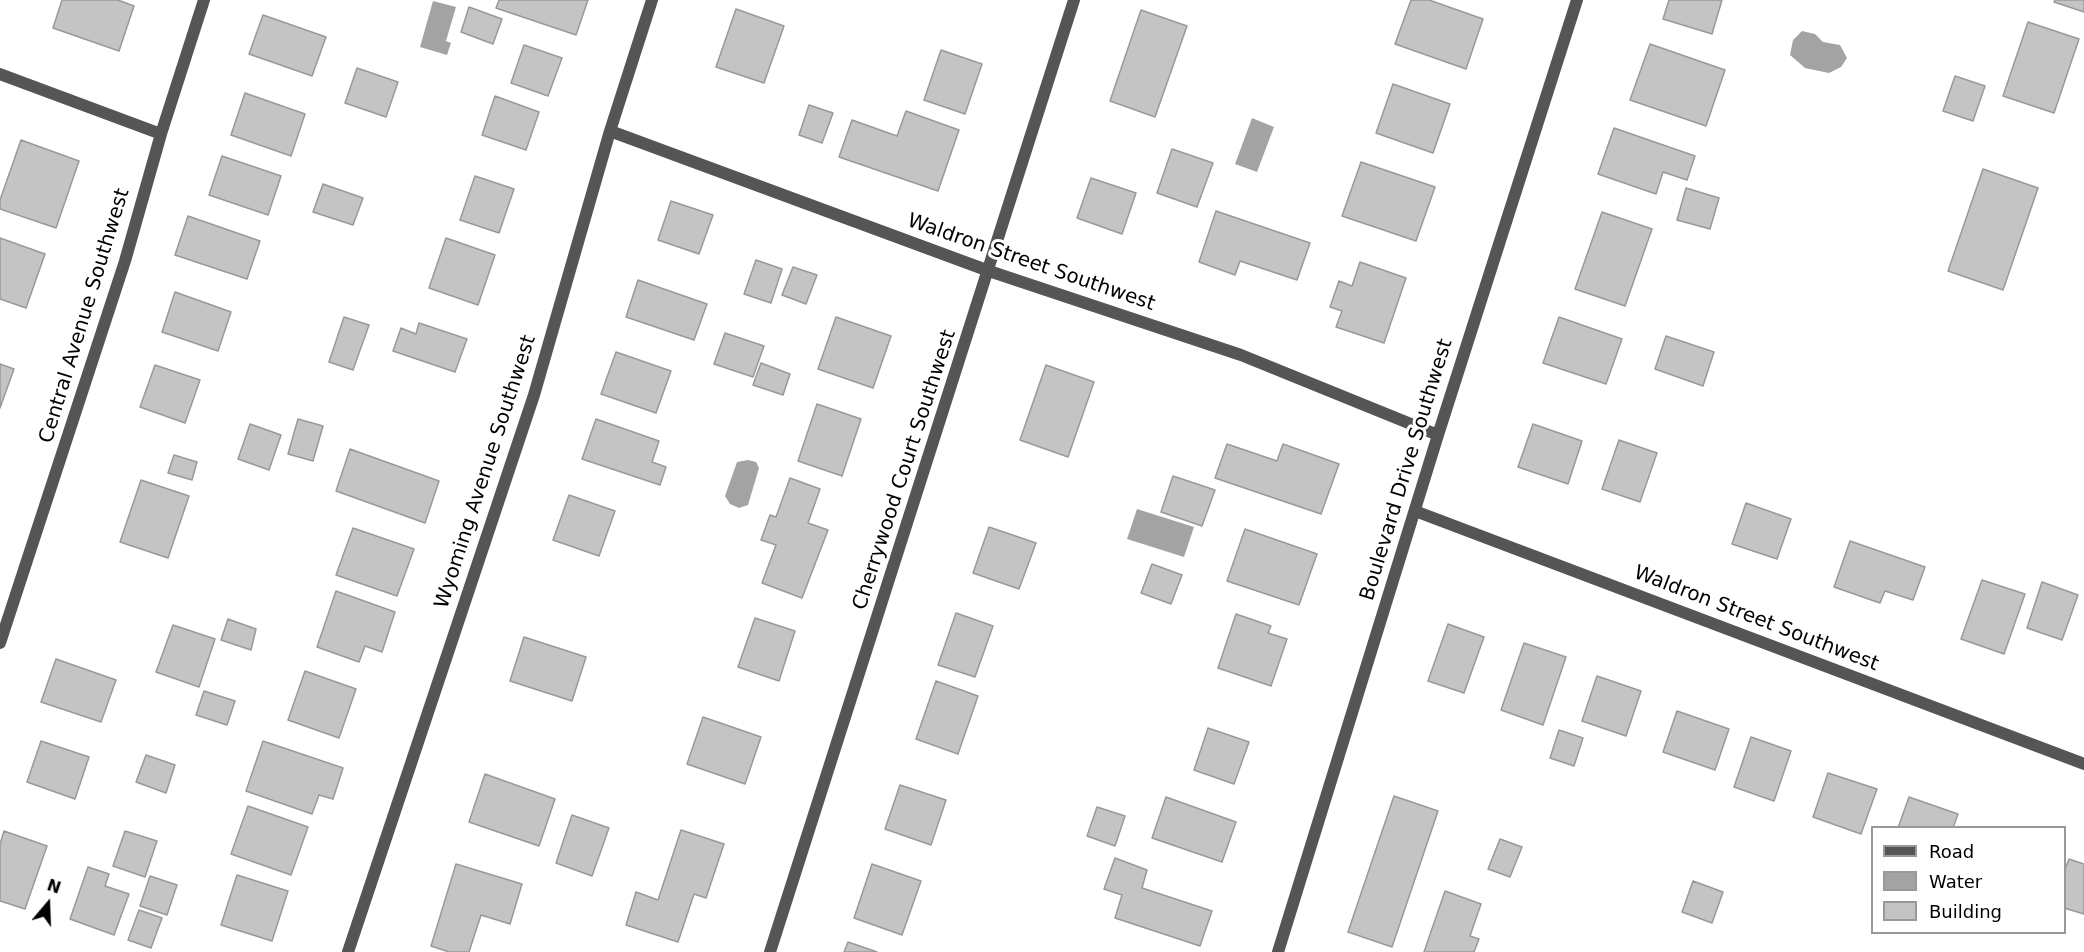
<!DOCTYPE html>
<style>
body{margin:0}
#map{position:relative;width:2084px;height:952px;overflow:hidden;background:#fff;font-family:"DejaVu Sans",sans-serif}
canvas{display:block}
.legend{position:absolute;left:1871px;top:826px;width:195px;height:108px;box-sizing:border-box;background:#fff;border:2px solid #999;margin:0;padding:8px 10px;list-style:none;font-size:18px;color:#000}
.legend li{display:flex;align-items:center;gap:12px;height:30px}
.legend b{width:30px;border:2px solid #999}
.north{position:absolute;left:18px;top:874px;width:60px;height:60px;-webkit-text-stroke:4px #fff;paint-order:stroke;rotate:19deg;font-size:16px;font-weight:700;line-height:24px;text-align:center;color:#000}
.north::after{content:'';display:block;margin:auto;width:21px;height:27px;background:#000;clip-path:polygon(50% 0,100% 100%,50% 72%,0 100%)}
</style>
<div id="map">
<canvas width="2084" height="952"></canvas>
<ul class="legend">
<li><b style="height:8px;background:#555"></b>Road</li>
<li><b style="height:16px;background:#a3a3a3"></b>Water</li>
<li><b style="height:16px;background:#c4c4c4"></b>Building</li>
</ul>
<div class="north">N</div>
</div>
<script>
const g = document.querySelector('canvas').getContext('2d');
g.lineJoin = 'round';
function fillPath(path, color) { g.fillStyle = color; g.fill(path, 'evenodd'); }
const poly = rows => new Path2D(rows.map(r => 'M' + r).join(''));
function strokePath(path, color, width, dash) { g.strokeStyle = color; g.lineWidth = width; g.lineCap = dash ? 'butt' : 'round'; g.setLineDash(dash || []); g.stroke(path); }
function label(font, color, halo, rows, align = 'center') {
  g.font = font + ' "DejaVu Sans",sans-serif'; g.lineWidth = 6; g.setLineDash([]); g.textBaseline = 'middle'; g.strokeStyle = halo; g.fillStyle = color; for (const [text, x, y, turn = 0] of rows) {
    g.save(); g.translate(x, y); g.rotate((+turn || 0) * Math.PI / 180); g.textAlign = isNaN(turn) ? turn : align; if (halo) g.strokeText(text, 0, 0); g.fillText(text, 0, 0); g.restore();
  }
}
const water = poly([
 [433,1,456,7,446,41,451,43,447,55,420,47],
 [1802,31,1815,34,1823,42,1840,45,1847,58,1841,67,1829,73,1805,68,1790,55,1793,40],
 [1252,118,1274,127,1257,172,1235,164],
 [748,460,756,462,759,468,748,505,739,508,730,504,725,496,737,462],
 [1137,509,1194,527,1184,557,1127,539]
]);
const building = poly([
 [62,0,118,0,134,6,119,51,53,28,62,0],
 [499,0,588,0,576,35,496,8,499,0],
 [1411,0,1429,0,1483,19,1466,69,1395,44,1411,0],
 [1669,0,1722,0,1712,34,1663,19,1669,0],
 [2055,0,2084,0,2084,12,2054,2,2055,0],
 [469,7,502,19,493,44,461,32,469,7],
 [736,9,784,26,764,83,716,67,736,9],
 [1141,10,1187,26,1155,117,1110,101,1141,10],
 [263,15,326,37,312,76,249,54,263,15],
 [2028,22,2079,39,2054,113,2003,96,2028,22],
 [1650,44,1725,70,1706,126,1630,100,1650,44],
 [524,45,562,58,548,96,511,83,524,45],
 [941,50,982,64,965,114,924,100,941,50],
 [357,68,398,82,386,117,345,103,357,68],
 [1955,76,1985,86,1973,121,1943,111,1955,76],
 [1393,84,1450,104,1433,153,1376,133,1393,84],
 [245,93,305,114,291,156,231,135,245,93],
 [495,96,539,112,526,150,482,135,495,96],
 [809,105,833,113,822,143,799,135,809,105],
 [906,111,959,130,938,191,839,157,852,120,897,136,906,111],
 [1614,128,1695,156,1687,180,1663,172,1656,194,1598,174,1614,128],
 [21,140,79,161,56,228,0,209,0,200,21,140],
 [1172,149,1213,163,1197,207,1157,193,1172,149],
 [222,156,281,176,268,215,209,195,222,156],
 [1361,162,1435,187,1416,241,1342,216,1361,162],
 [1983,169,2038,188,2003,290,1948,271,1983,169],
 [475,176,514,189,499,233,460,220,475,176],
 [1091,178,1136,193,1122,234,1077,218,1091,178],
 [323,184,363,198,353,225,313,212,323,184],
 [1686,188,1719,198,1710,229,1677,220,1686,188],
 [671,201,713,215,699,254,658,240,671,201],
 [1216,211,1310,243,1297,280,1240,261,1235,275,1199,262,1216,211],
 [1602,212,1652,229,1625,306,1575,289,1602,212],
 [188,216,260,241,247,279,175,255,188,216],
 [0,238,45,254,26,308,0,299,0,238],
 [446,238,495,255,478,305,429,288,446,238],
 [756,260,782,269,771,303,744,294,756,260],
 [1360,262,1406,278,1384,343,1336,327,1342,311,1330,307,1339,281,1352,286,1360,262],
 [793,267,817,275,806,304,782,295,793,267],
 [638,280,707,304,694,340,626,317,638,280],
 [175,292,231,312,218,351,162,332,175,292],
 [344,317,369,325,353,370,329,362,344,317],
 [836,317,891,336,873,388,818,369,836,317],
 [1559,317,1622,339,1606,384,1543,363,1559,317],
 [419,323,467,339,455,372,393,351,401,328,416,334,419,323],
 [725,333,764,346,753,377,714,364,725,333],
 [1666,336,1714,352,1703,386,1655,369,1666,336],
 [616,352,671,371,656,413,601,394,616,352],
 [761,363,790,374,783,395,753,385,761,363],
 [0,364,14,369,0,408,0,364],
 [155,365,200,380,185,423,140,407,155,365],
 [1046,365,1094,382,1068,457,1020,440,1046,365],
 [817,404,861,419,842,476,798,461,817,404],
 [298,419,323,426,313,461,288,454,298,419],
 [596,419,659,441,652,462,666,467,660,485,582,459,596,419],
 [250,424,281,435,269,470,238,459,250,424],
 [1533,424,1582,441,1568,484,1518,467,1533,424],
 [1619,440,1657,453,1640,502,1602,489,1619,440],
 [1227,444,1277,461,1283,444,1339,464,1321,514,1215,478,1227,444],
 [350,449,439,481,425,523,336,491,350,449],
 [174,455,197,462,192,480,168,473,174,455],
 [1173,476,1215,490,1202,526,1161,512,1173,476],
 [790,478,820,489,808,523,828,530,802,598,762,583,776,545,761,540,770,515,776,517,790,478],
 [141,480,189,496,168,558,120,542,141,480],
 [569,495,615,511,599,556,553,540,569,495],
 [1746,503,1791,519,1777,559,1732,544,1746,503],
 [989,527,1036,543,1019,589,973,573,989,527],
 [353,528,414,549,397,596,336,575,353,528],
 [1245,529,1317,554,1299,605,1227,581,1245,529],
 [1850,541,1925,567,1913,600,1885,591,1880,603,1834,587,1850,541],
 [1152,564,1182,575,1171,604,1141,593,1152,564],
 [1982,580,2025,594,2004,654,1961,639,1982,580],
 [2042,582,2078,595,2062,640,2027,628,2042,582],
 [336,591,395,612,382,652,365,646,359,662,317,647,336,591],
 [956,613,993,626,975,677,938,665,956,613],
 [1236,614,1271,626,1268,633,1287,639,1271,686,1218,668,1236,614],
 [755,618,795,631,779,681,738,667,755,618],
 [228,619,256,629,251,650,221,640,228,619],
 [1448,624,1484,637,1464,693,1428,681,1448,624],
 [173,625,215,639,199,687,156,672,173,625],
 [524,637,586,657,572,701,510,681,524,637],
 [1524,643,1566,657,1543,725,1501,710,1524,643],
 [56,659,116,680,101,722,41,702,56,659],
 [305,671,356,689,339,738,288,720,305,671],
 [1597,676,1641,691,1626,736,1582,721,1597,676],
 [936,681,978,696,958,754,916,739,936,681],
 [204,691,235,701,227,725,196,715,204,691],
 [1677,711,1729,729,1715,770,1663,752,1677,711],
 [703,717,761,737,745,784,687,764,703,717],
 [1208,728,1249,742,1234,784,1194,770,1208,728],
 [1559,730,1583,738,1574,766,1550,758,1559,730],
 [1751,737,1791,751,1774,801,1734,787,1751,737],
 [41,741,89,757,75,799,27,782,41,741],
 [263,741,343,768,333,799,319,795,312,814,246,791,263,741],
 [146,755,175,765,166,793,136,782,146,755],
 [1828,773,1877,789,1861,834,1813,817,1828,773],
 [485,774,555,799,539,846,469,822,485,774],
 [900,785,946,800,931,845,885,829,900,785],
 [1394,796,1438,811,1392,947,1348,932,1394,796],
 [1166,797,1236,822,1222,862,1152,838,1166,797],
 [1909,797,1958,814,1953,828,1898,828,1909,797],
 [248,806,308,827,291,875,231,854,248,806],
 [1097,807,1125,816,1115,846,1087,836,1097,807],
 [572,815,609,828,592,876,556,863,572,815],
 [681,830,724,844,706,898,694,894,678,942,626,925,636,892,658,900,681,830],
 [4,831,47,846,25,909,0,901,0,844,4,831],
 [125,831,157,841,145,877,113,866,125,831],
 [1500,839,1522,847,1510,877,1488,869,1500,839],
 [1115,858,1147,870,1142,888,1212,911,1200,946,1115,918,1122,895,1104,889,1115,858],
 [2069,859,2084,864,2084,914,2064,908,2064,872,2069,859],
 [456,864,522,884,510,924,481,915,469,952,449,952,431,946,456,864],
 [872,864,921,881,902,935,854,918,872,864],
 [88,867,109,874,105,886,129,894,114,935,70,919,88,867],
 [237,875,288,891,272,941,221,925,237,875],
 [150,876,177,885,167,915,140,906,150,876],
 [1693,881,1723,892,1712,923,1682,912,1693,881],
 [1445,891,1481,904,1470,936,1479,939,1474,952,1424,952,1445,891],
 [139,910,162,918,151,948,128,940,139,910],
 [848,942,877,952,844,952,848,942]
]);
const street = poly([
 [0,74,161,134],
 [610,131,989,271,1241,355,1438,435],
 [1415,511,2084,764],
 [0,643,125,261,161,134,204,0],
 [348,952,534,395,610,131,652,0],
 [770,952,1074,0],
 [1278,952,1438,435,1577,0]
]);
const streetNames = [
 ["Waldron Street Southwest",1031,263,19],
 ["Central Avenue Southwest",85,316,-73],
 ["Cherrywood Court Southwest",905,470,-72],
 ["Boulevard Drive Southwest",1407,470,-73],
 ["Wyoming Avenue Southwest",486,472,-72],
 ["Waldron Street Southwest",1756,619,21]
];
fillPath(water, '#a3a3a3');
fillPath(building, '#c4c4c4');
strokePath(building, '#999', 1.5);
strokePath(street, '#555', 12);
label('20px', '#000', '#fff', streetNames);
</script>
